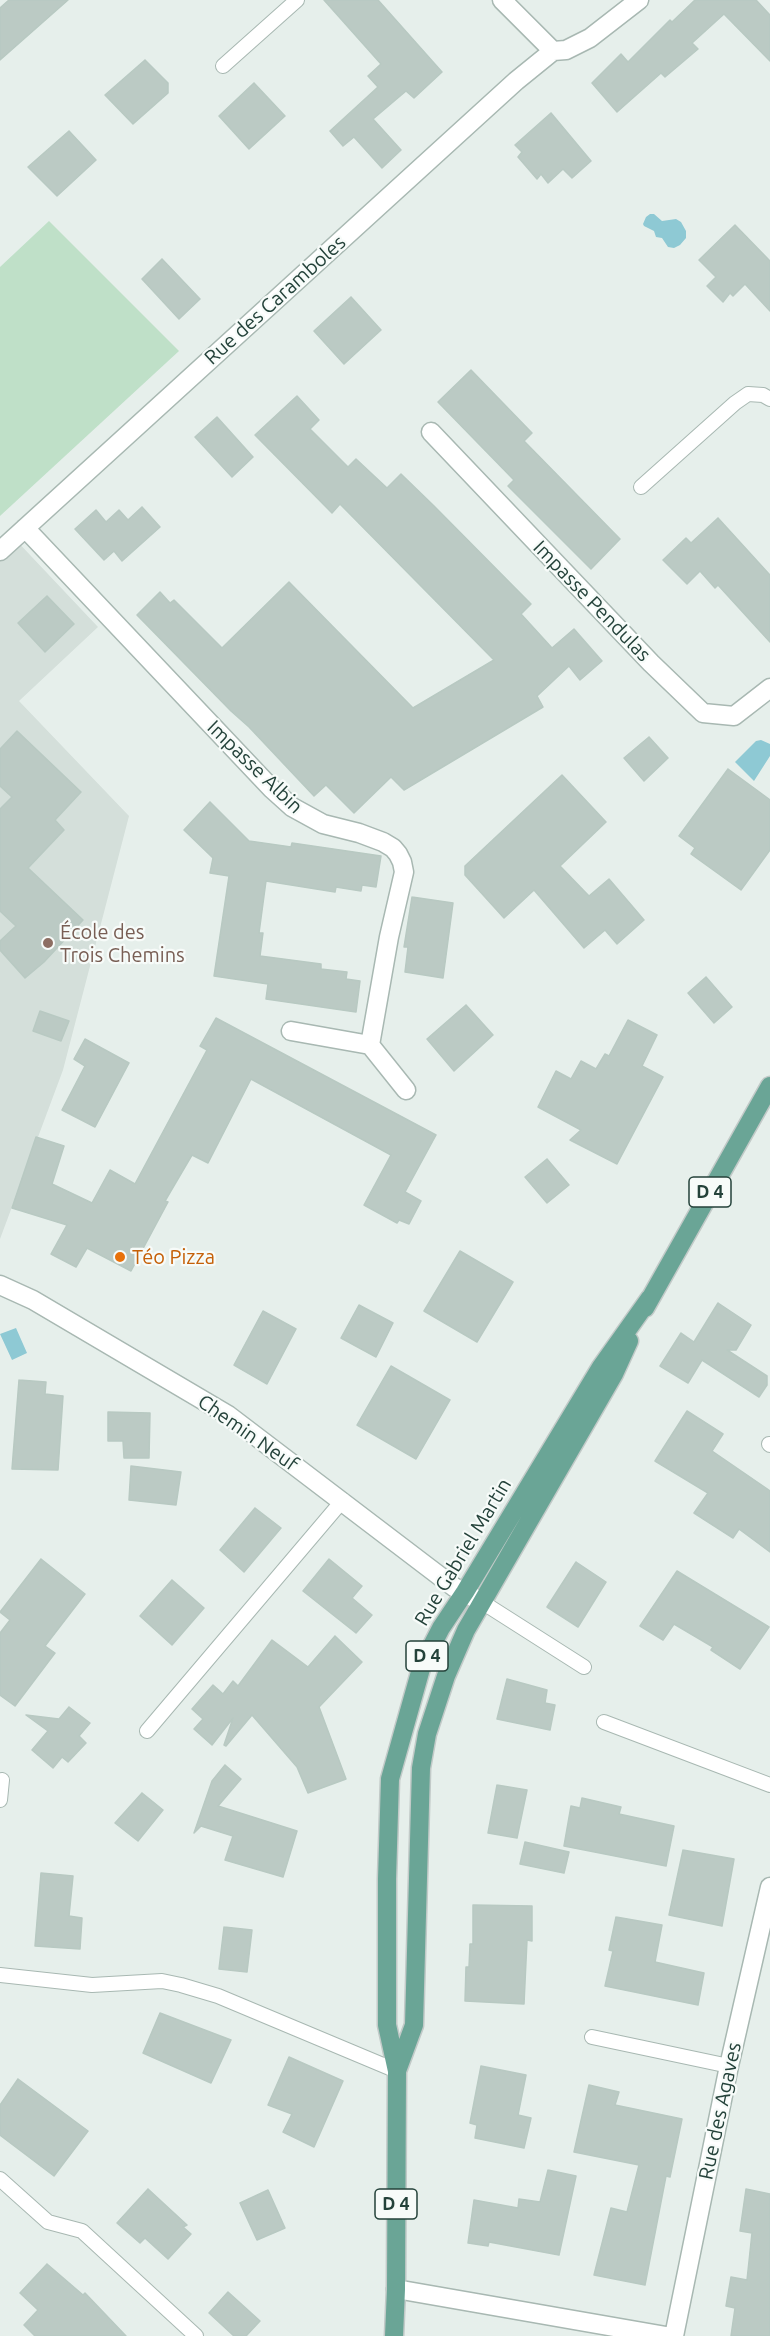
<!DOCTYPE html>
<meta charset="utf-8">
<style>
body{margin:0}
canvas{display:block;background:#e6efeb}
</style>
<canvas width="770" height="2336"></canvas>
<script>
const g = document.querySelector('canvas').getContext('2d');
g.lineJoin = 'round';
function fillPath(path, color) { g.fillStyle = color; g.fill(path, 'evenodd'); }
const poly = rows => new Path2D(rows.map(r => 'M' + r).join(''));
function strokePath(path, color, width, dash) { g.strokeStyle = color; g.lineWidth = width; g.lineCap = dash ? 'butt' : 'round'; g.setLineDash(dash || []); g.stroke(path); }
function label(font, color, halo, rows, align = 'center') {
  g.font = font + ' Ubuntu,sans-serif'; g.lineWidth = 4.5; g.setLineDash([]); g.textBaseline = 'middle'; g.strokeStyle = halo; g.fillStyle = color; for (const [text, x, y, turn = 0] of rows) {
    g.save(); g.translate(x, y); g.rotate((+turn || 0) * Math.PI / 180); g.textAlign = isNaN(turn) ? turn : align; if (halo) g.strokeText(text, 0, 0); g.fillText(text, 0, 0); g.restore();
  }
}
const built = poly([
 [14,538,98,627,19,701,129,816,63,1070,0,1239,0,551]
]);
const green = poly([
 [49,221,179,351,0,516,0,267]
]);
const water = poly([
 [650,214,654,214,662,221,676,219,681,222,686,231,686,238,680,245,674,248,668,247,662,238,656,237,654,231,644,226,643,224,646,217],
 [761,740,770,744,770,756,754,781,735,762,756,741],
 [16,1328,27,1353,12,1360,0,1334]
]);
const building = poly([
 [9,0,68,0,0,60,0,8,9,0],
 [324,0,378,0,442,72,414,98,406,91,373,119,401,150,382,168,354,137,343,146,330,131,378,87,368,76,381,64,324,0],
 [695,0,756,0,770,15,770,61,724,14,692,43,698,49,665,77,661,73,617,112,592,83,621,54,628,62,670,20,672,22,695,0],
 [145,60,168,83,168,93,133,124,105,95,145,60],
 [254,83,285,116,249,149,219,116,254,83],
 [551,113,591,161,572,178,563,169,548,183,541,174,537,179,518,157,522,152,515,145,551,113],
 [69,131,96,160,57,196,28,167,69,131],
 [735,225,770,261,770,311,745,284,733,296,730,293,723,302,707,286,716,277,699,260,735,225],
 [162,259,200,299,179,319,142,279,162,259],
 [351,297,381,330,344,364,314,331,351,297],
 [471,370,532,433,524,441,620,539,591,569,508,486,514,480,438,402,471,370],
 [297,396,319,420,310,429,348,467,356,459,387,488,401,474,434,506,531,604,521,614,552,648,574,629,602,661,580,680,569,666,537,696,543,707,404,790,391,777,354,813,326,785,314,796,249,727,231,711,137,615,160,592,170,603,174,600,222,648,289,582,413,708,494,660,340,504,332,513,255,435,297,396],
 [217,417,253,457,232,477,195,437,217,417],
 [142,507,160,527,122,561,114,551,104,560,75,529,96,510,106,522,119,510,128,520,142,507],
 [718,518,770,575,770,642,718,585,715,588,700,571,687,584,663,560,686,538,691,543,718,518],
 [47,596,74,624,45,652,18,623,47,596],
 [17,731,81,792,55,820,64,830,28,868,83,920,44,962,25,978,0,950,0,941,16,926,0,911,0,809,12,797,0,786,0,749,17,731],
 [649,737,668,758,644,781,624,758,649,737],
 [728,769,770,800,770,850,741,890,691,854,695,848,679,836,728,769],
 [562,775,606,822,560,866,589,896,609,879,644,920,617,944,605,930,584,948,534,890,504,918,465,875,465,866,562,775],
 [210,802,249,841,291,847,292,843,381,856,376,887,362,885,361,891,336,887,335,892,266,881,259,933,263,933,260,956,321,964,321,969,347,972,346,979,360,981,356,1012,266,999,268,984,214,976,229,876,210,873,213,858,184,830,210,802],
 [412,897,453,903,443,978,405,972,408,947,404,947,412,897],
 [706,977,732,1007,714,1023,688,993,706,977],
 [466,1005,493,1035,454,1071,427,1039,466,1005],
 [40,1011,69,1021,61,1041,33,1031,40,1011],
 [216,1018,436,1135,405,1192,421,1201,409,1224,399,1220,397,1223,364,1205,391,1155,251,1079,208,1163,192,1155,165,1201,168,1202,131,1271,87,1248,76,1267,51,1254,67,1225,12,1208,36,1137,64,1146,52,1184,92,1203,110,1170,135,1184,207,1050,200,1046,216,1018],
 [628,1020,657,1035,642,1066,663,1077,617,1164,570,1140,581,1130,538,1107,556,1071,571,1079,581,1061,596,1069,605,1054,609,1056,628,1020],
 [85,1039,129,1063,95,1127,62,1110,85,1066,74,1059,85,1039],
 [547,1159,569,1185,547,1203,525,1177,547,1159],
 [460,1251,513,1282,477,1342,424,1311,460,1251],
 [718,1303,751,1325,736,1350,727,1350,767,1376,767,1385,759,1397,702,1360,688,1383,660,1366,681,1333,694,1342,718,1303],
 [359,1305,393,1323,376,1357,341,1338,359,1305],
 [263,1311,296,1329,267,1384,234,1365,263,1311],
 [391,1366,450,1400,416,1459,357,1425,391,1366],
 [19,1380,46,1382,45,1394,63,1396,58,1470,12,1469,19,1380],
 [687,1411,723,1434,712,1451,770,1491,770,1552,739,1529,733,1538,694,1513,708,1493,655,1461,687,1411],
 [108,1412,150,1413,149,1458,124,1458,123,1441,108,1441,108,1412],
 [131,1466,181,1472,176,1505,129,1500,131,1466],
 [255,1508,281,1528,244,1572,220,1550,255,1508],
 [41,1559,85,1594,45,1646,55,1653,15,1706,0,1695,0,1633,10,1620,0,1612,41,1559],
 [329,1559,362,1586,352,1598,372,1615,356,1633,303,1591,329,1559],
 [576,1562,606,1582,578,1627,547,1607,576,1562],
 [677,1571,769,1627,740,1669,711,1650,713,1647,674,1624,663,1640,640,1626,677,1571],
 [172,1580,204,1608,172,1645,140,1616,172,1580],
 [335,1636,362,1662,319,1707,346,1779,308,1793,297,1767,252,1715,226,1746,224,1745,233,1718,212,1745,194,1729,203,1719,192,1709,213,1685,223,1694,233,1681,238,1686,272,1640,308,1667,335,1636],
 [507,1679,547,1690,545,1703,555,1705,550,1730,497,1719,507,1679],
 [69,1707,90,1723,79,1736,86,1743,68,1762,62,1757,53,1768,32,1750,48,1731,26,1715,59,1719,69,1707],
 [225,1765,241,1779,218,1806,297,1831,283,1877,225,1860,233,1836,201,1826,194,1833,212,1781,225,1765],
 [497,1785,527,1790,517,1838,488,1833,497,1785],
 [142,1793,163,1810,138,1841,115,1823,142,1793],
 [582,1798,621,1807,619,1814,674,1826,666,1866,564,1846,571,1806,580,1808,582,1798],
 [525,1842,569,1852,564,1873,520,1864,525,1842],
 [683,1850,734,1859,722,1926,669,1915,683,1850],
 [41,1873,73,1876,69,1916,82,1918,80,1949,35,1946,41,1873],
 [473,1905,532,1906,532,1941,527,1940,524,2004,465,2001,466,1967,469,1967,470,1944,473,1944,473,1905],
 [616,1917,662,1925,655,1962,704,1973,698,2005,605,1986,613,1951,609,1950,616,1917],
 [224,1927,252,1930,247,1972,219,1969,224,1927],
 [160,2013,231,2040,211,2083,143,2053,160,2013],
 [289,2057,343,2081,314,2147,283,2132,292,2114,268,2105,289,2057],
 [481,2066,526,2075,518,2115,531,2118,524,2148,475,2138,477,2125,470,2123,481,2066],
 [18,2079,88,2131,54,2176,0,2135,0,2105,18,2079],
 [589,2085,619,2092,615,2105,682,2119,670,2177,666,2176,645,2285,594,2275,611,2208,627,2212,639,2165,574,2152,589,2085],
 [548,2170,576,2176,559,2255,489,2242,488,2246,468,2243,474,2200,518,2208,519,2199,540,2202,548,2170],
 [148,2189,187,2225,183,2227,191,2234,168,2259,145,2238,140,2243,117,2223,148,2189],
 [746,2189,770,2194,770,2336,731,2336,735,2308,726,2306,731,2277,747,2280,752,2233,740,2231,746,2189],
 [268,2190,285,2228,257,2240,240,2203,268,2190],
 [47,2264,83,2295,85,2293,126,2336,35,2336,24,2325,38,2310,20,2293,47,2264],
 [228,2292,260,2321,246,2336,234,2336,209,2313,228,2292]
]);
const service = poly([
 [223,66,297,0],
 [641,487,735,403,748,394,763,395,770,399],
 [769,1444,770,1445],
 [482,1602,584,1667],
 [604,1722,770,1785],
 [147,1731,343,1500],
 [0,1800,2,1780],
 [0,1975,92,1985,162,1981,181,1985,218,1996,397,2071],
 [592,2037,729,2066],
 [0,2179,48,2222,82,2231,196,2336]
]);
const minor = poly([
 [502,0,553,51],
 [431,432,651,663,703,713,734,716,770,688],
 [25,528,272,789,292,807,323,824,359,833,383,842,393,848,398,854,402,862,404,872,389,937,370,1045],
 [0,551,516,81,553,51,566,50,590,38,639,0],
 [291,1031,370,1045,406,1090],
 [396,2289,666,2336],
 [674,2336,729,2066,770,1887]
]);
const tertiary = poly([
 [0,1285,33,1300,228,1415,454,1587,482,1602]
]);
const primary = poly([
 [645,1308,770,1086],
 [397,2071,414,2025,421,1768,427,1734,446,1676,466,1630,614,1374,629,1341],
 [394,2336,396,2289,397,2071,387,2025,387,1879,390,1779,422,1665,441,1628,465,1592,601,1367,650,1298]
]);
const markers = [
 [48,943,6,"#8d6e63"],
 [120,1257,6,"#e8710a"]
];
const shields = [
 [710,1192,42],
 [427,1656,42],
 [396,2204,42]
];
const shieldNames = [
 ["D 4",710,1192],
 ["D 4",427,1656],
 ["D 4",396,2204]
];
const streetNames = [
 ["Rue des Caramboles",275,300,-42],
 ["Impasse Pendulas",592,601,46],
 ["Impasse Albin",255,767,44],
 ["Chemin Neuf",248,1433,35],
 ["Rue Gabriel Martin",463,1552,-59],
 ["Rue des Agaves",720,2111,-78]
];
const educationNames = [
 ["École des",60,932],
 ["Trois Chemins",60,955]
];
const foodNames = [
 ["Téo Pizza",132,1257]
];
fillPath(built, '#d4dfda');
fillPath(green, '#bfe0c8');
fillPath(water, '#8ec9d4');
fillPath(building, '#bbcac4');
strokePath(building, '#b8c9c2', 1.5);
strokePath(service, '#a8b8b2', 16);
strokePath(minor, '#a8b8b2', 21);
strokePath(tertiary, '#a8b8b2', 21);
strokePath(primary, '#c2cac8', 21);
strokePath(service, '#fff', 14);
strokePath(minor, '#fff', 18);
strokePath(tertiary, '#fff', 18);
strokePath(primary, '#6aa596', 18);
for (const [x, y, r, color] of markers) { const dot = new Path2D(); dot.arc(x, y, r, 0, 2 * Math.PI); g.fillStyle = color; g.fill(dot); strokePath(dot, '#f7fbf9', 2); }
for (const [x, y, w] of shields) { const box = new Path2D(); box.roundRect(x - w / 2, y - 15, w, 30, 4.5); g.fillStyle = '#f7fbf9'; g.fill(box); strokePath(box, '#24423a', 1.5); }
label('bold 18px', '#24423a', null, shieldNames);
label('20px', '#24423a', '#f7fbf9', streetNames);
label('20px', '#785e54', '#f7fbf9', educationNames, 'left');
label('20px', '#c56008', '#f7fbf9', foodNames, 'left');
</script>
